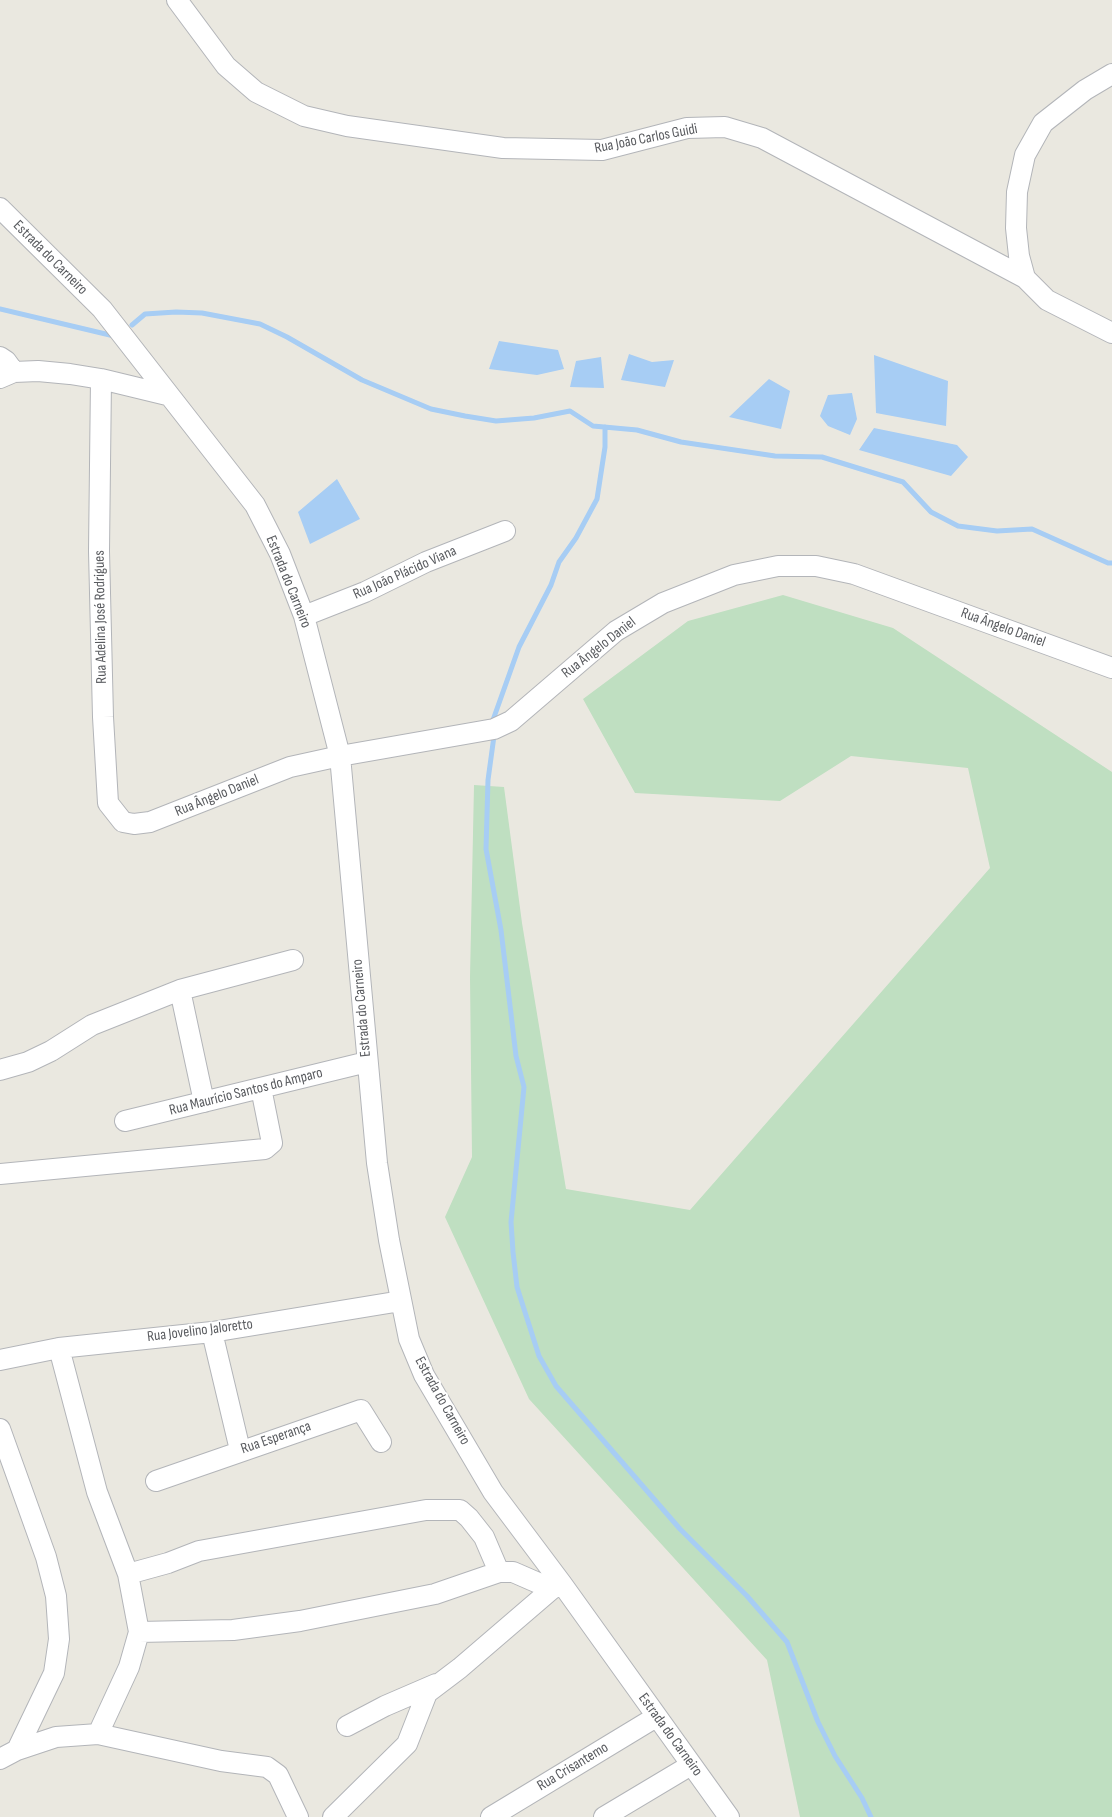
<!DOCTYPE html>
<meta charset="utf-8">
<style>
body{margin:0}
canvas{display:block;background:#eae8e0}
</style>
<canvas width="1112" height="1817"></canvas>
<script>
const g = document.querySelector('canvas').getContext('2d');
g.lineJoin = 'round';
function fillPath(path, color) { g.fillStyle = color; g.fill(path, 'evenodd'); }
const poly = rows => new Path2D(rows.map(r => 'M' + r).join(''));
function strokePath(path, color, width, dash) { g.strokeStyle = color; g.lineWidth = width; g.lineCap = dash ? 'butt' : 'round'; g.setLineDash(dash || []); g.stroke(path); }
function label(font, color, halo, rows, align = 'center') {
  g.font = font + ' "Sofia Sans Condensed",sans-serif'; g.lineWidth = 4; g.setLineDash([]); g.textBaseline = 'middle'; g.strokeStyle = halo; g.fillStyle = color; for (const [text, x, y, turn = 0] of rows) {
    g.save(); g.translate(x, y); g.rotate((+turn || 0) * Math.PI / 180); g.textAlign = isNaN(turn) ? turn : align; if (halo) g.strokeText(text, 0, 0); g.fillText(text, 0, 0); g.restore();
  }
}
const green = poly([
 [783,595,893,628,1112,772,1112,1817,800,1817,767,1660,529,1399,445,1217,472,1157,470,977,474,785,504,787,522,923,566,1189,690,1210,990,868,968,768,851,756,780,801,635,793,583,699,688,621]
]);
const water = poly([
 [499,341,558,350,564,369,537,375,489,369],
 [629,354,652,362,674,360,665,387,621,380],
 [874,355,948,381,946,426,876,413],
 [601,357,604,388,570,387,576,361],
 [769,379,790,391,781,429,729,417],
 [852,393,857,419,850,435,828,426,820,416,828,395],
 [874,428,957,445,968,457,951,476,859,450],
 [337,479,360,519,310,544,298,512]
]);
const stream = poly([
 [0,309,114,336],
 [132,325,145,314,176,312,202,313,260,324,287,337,362,380,431,409,465,416,496,421,534,418,570,411,593,426,637,430,681,442,775,456,822,457,903,482,931,512,958,526,997,531,1032,529,1108,563,1112,563],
 [493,720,519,647,551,585,559,562,576,538,597,499,605,447,605,427],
 [494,736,488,780,486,849,501,930,516,1056,524,1087,511,1222,513,1252,517,1287,539,1356,556,1386,680,1529,747,1596,787,1642,818,1722,835,1756,862,1798,871,1817]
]);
const minor = poly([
 [177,0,226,66,256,92,304,116,347,126,503,148,602,150,687,128,725,127,762,138,1025,278,1047,300,1112,333],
 [0,208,102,309,255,505,280,554,304,616,340,756,377,1163,389,1240,409,1339,424,1375,493,1492,562,1584,729,1817],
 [1025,278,1019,256,1016,228,1017,192,1025,155,1043,123,1085,90,1112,74],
 [0,357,6,361,14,372],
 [0,378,14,372,38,371,70,374,101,379,167,395],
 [101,379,99,551,103,717,108,803,123,822,134,824,150,822,290,767,340,756,494,729,511,721,616,631,663,603,734,575,778,566,816,566,854,574,1112,668],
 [304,616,365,592,426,562,505,531],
 [180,990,204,1102],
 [0,1070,28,1062,51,1051,92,1025,180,990,293,960],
 [125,1121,367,1062],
 [0,1174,265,1149,272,1143,261,1088],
 [212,1332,240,1450],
 [59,1348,97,1492,128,1574,139,1632,129,1667,98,1734],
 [0,1360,59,1348,212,1332,401,1301],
 [0,1429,46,1557,56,1596,59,1639,54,1673,17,1750],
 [156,1481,361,1410,381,1442],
 [128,1574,168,1563,199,1551,426,1510,460,1510,469,1518,484,1537,499,1572],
 [139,1632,233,1630,300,1621,435,1594,499,1572,513,1572,552,1589,562,1584],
 [347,1726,385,1706,436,1684],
 [0,1759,17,1750,56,1737,98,1734,221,1761,267,1767,278,1775,298,1817],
 [333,1817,407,1744,427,1693,460,1668,552,1589],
 [491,1817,656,1717],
 [604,1817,691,1765]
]);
const streetNames = [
 ["Rua João Carlos Guidi",646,139,-11],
 ["Estrada do Carneiro",50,258,45],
 ["Rua João Plácido Viana",405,573,-24],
 ["Estrada do Carneiro",288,582,68],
 ["Rua Adelina José Rodrigues",101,617,-91],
 ["Rua Ângelo Daniel",1003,628,20],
 ["Rua Ângelo Daniel",599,648,-38],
 ["Rua Ângelo Daniel",217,796,-22],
 ["Estrada do Carneiro",362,1008,-95],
 ["Rua Maurício Santos do Amparo",246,1092,-14],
 ["Rua Jovelino Jaloretto",200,1331,-7],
 ["Estrada do Carneiro",442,1401,61],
 ["Rua Esperança",276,1438,-19],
 ["Estrada do Carneiro",670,1735,54],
 ["Rua Crisantemo",573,1767,-31]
];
fillPath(green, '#bfdfc1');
fillPath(water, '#a7cdf4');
strokePath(stream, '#a7cdf4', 5);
strokePath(minor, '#b3b5b9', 22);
strokePath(minor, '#fff', 20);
label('15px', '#595b5f', '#fff', streetNames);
</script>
